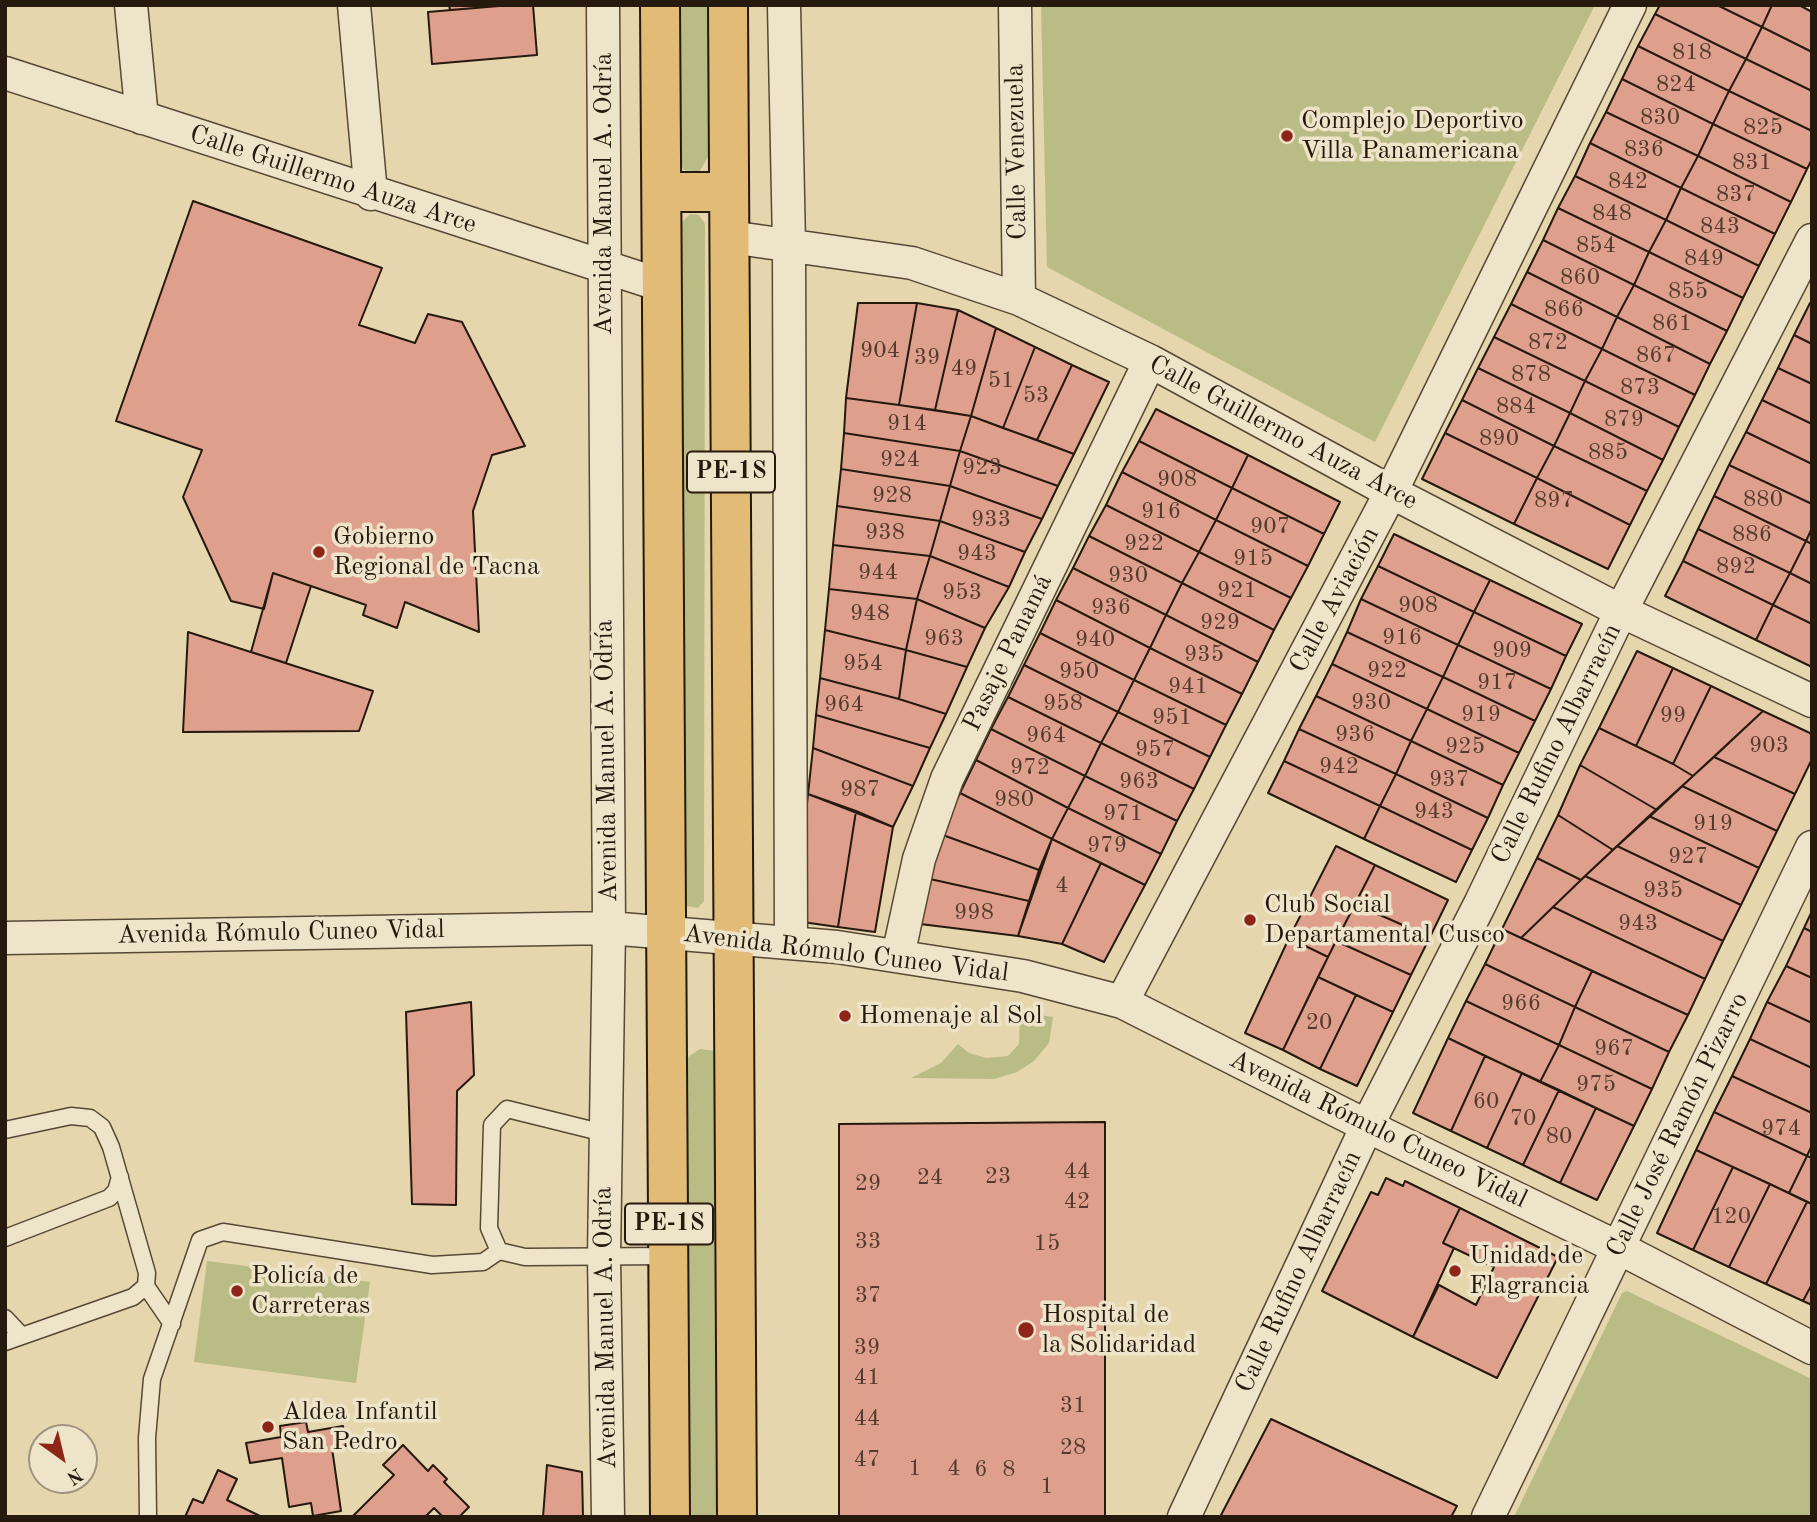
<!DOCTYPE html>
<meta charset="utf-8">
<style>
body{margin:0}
#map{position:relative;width:1817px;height:1522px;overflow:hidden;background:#e5d6ae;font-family:"Old Standard TT",serif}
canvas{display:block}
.frame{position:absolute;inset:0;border:7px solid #26190d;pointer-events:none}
.north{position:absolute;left:28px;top:1424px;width:70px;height:70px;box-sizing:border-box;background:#eee4ca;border:2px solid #9e937e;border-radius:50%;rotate:146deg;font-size:19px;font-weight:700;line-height:28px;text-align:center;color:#26190d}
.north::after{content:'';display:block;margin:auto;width:24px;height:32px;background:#8f2418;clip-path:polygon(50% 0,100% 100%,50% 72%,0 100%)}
</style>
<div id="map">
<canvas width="1817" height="1522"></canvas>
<div class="frame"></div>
<div class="north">N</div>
</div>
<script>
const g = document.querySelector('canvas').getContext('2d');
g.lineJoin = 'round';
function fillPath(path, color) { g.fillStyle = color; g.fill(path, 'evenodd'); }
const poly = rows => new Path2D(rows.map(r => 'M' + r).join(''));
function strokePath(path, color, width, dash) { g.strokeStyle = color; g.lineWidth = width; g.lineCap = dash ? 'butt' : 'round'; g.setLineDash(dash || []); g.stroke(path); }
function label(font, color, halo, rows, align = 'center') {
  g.font = font + ' "Old Standard TT",serif'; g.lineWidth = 7; g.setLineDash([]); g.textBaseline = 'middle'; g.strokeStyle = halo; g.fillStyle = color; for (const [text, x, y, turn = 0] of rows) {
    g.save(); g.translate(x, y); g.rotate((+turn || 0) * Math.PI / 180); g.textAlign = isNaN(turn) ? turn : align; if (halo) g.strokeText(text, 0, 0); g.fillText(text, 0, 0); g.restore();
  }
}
const green = poly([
 [676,5,708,5,708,157,699,172,684,170,677,158],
 [1041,5,1595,5,1375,442,1047,267],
 [690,214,699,215,705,224,704,901,698,908,686,906,682,899,682,222],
 [1020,1012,1053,1017,1049,1043,1034,1061,1017,1072,994,1079,911,1078,941,1063,958,1044,969,1053,986,1058,1008,1056,1019,1044],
 [700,1049,717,1051,720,1517,684,1517,682,1061],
 [207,1261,370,1282,356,1383,194,1362],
 [1627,1291,1812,1379,1812,1517,1514,1517,1622,1293]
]);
const building = poly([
 [449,5,511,5,450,10,449,5],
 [511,5,533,5,537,55,432,64,428,12,511,5],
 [1660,5,1717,5,1762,27,1746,59,1655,14,1660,5],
 [1717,5,1772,5,1762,27,1717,5],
 [1772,5,1799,5,1812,12,1812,52,1762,27,1772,5],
 [1655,14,1746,59,1729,91,1638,46,1655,14],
 [1762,27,1812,52,1812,91,1746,59,1762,27],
 [1638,46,1729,91,1713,124,1622,79,1638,46],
 [1746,59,1812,91,1812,131,1729,91,1746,59],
 [1622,79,1713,124,1698,156,1606,112,1622,79],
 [1729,91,1812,131,1812,159,1807,169,1713,124,1729,91],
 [1606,112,1698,156,1681,188,1590,143,1606,112],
 [1713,124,1807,169,1791,202,1698,156,1713,124],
 [1590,143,1681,188,1666,220,1575,176,1590,143],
 [1698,156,1791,202,1775,234,1681,188,1698,156],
 [1575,176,1666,220,1649,252,1558,208,1575,176],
 [1681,188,1775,234,1759,266,1666,220,1681,188],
 [193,201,382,268,359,325,415,343,428,314,462,322,525,446,492,455,473,511,479,632,405,602,397,628,363,615,366,605,273,573,264,609,231,601,183,497,202,450,116,421,193,201],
 [1558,208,1649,252,1634,285,1543,240,1558,208],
 [1666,220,1759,266,1743,298,1649,252,1666,220],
 [1543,240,1634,285,1617,317,1527,272,1543,240],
 [1649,252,1743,298,1727,331,1634,285,1649,252],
 [1527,272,1617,317,1602,349,1511,304,1527,272],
 [1634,285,1727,331,1710,364,1617,317,1634,285],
 [858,303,917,303,899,405,846,398,858,303],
 [917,303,958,310,935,410,899,405,917,303],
 [1810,303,1812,304,1812,344,1794,335,1810,303],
 [1511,304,1602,349,1585,381,1494,337,1511,304],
 [958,310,996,328,971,416,935,410,958,310],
 [1617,317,1710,364,1695,395,1602,349,1617,317],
 [996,328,1035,347,1003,428,971,416,996,328],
 [1794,335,1812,344,1812,384,1778,368,1794,335],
 [1494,337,1585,381,1570,413,1478,368,1494,337],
 [1035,347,1072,365,1037,440,1003,428,1035,347],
 [1602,349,1695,395,1679,427,1585,381,1602,349],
 [1072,365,1109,382,1074,454,1037,440,1072,365],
 [1478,368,1570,413,1554,446,1462,400,1478,368],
 [1778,368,1812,384,1812,424,1762,400,1778,368],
 [1585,381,1679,427,1663,460,1570,413,1585,381],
 [846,398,899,405,971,416,960,451,844,433,846,398],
 [1462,400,1554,446,1537,478,1445,433,1462,400],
 [1762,400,1812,424,1812,464,1746,432,1762,400],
 [1156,409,1248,455,1232,488,1139,441,1156,409],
 [1570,413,1663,460,1647,491,1554,446,1570,413],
 [971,416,1074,454,1058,486,960,451,971,416],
 [1746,432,1812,464,1812,504,1729,465,1746,432],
 [844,433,960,451,950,486,841,469,844,433],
 [1445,433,1537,478,1514,524,1422,479,1445,433],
 [1139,441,1232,488,1216,520,1122,472,1139,441],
 [1554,446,1647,491,1630,525,1537,478,1554,446],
 [960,451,1058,486,1042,519,950,486,960,451],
 [1248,455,1340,502,1324,534,1232,488,1248,455],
 [1729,465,1812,504,1812,528,1806,541,1714,496,1729,465],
 [841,469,950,486,940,521,837,506,841,469],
 [1122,472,1216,520,1199,552,1106,505,1122,472],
 [1537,478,1630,525,1608,569,1514,524,1537,478],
 [950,486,1042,519,1025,552,940,521,950,486],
 [1232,488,1324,534,1308,566,1216,520,1232,488],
 [1714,496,1806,541,1790,573,1698,529,1714,496],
 [1106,505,1199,552,1182,583,1089,536,1106,505],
 [837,506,940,521,930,556,833,545,837,506],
 [1216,520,1308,566,1291,598,1199,552,1216,520],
 [940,521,1025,552,1009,587,930,556,940,521],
 [1812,528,1812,544,1806,541,1812,528],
 [1698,529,1790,573,1773,605,1683,561,1698,529],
 [1394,534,1490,580,1474,612,1378,566,1394,534],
 [1089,536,1182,583,1166,615,1073,568,1089,536],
 [1806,541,1812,544,1812,584,1790,573,1806,541],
 [833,545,930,556,917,599,829,589,833,545],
 [1199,552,1291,598,1274,630,1182,583,1199,552],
 [930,556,1009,587,985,628,917,599,930,556],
 [1683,561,1773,605,1756,640,1665,596,1683,561],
 [1378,566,1474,612,1458,645,1361,599,1378,566],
 [1073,568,1166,615,1150,648,1056,600,1073,568],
 [273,573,311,586,286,663,251,652,273,573],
 [1790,573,1812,584,1812,624,1773,605,1790,573],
 [1490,580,1582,624,1566,656,1474,612,1490,580],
 [1182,583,1274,630,1258,662,1166,615,1182,583],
 [829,589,917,599,906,650,825,630,829,589],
 [917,599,985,628,967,667,906,650,917,599],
 [1361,599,1458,645,1443,677,1347,632,1361,599],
 [1056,600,1150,648,1134,680,1040,633,1056,600],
 [1773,605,1812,624,1812,667,1756,640,1773,605],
 [1474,612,1566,656,1551,689,1458,645,1474,612],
 [1166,615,1258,662,1242,694,1150,648,1166,615],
 [825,630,906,650,899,699,820,678,825,630],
 [188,632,373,691,359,731,183,732,188,632],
 [1347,632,1443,677,1427,709,1332,664,1347,632],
 [1040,633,1134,680,1118,712,1024,665,1040,633],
 [1458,645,1551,689,1535,721,1443,677,1458,645],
 [1150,648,1242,694,1226,725,1134,680,1150,648],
 [906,650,967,667,946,714,899,699,906,650],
 [1637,651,1673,668,1636,746,1599,728,1637,651],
 [1332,664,1427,709,1411,741,1316,696,1332,664],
 [1024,665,1118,712,1101,743,1008,697,1024,665],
 [1673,668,1711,686,1673,764,1636,746,1673,668],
 [1443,677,1535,721,1519,753,1427,709,1443,677],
 [820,678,899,699,946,714,930,748,816,715,820,678],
 [1134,680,1226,725,1210,757,1118,712,1134,680],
 [1711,686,1763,711,1693,776,1673,764,1711,686],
 [1316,696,1411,741,1396,774,1299,729,1316,696],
 [1008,697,1101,743,1085,776,991,729,1008,697],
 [1427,709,1519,753,1503,785,1411,741,1427,709],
 [1763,711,1812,734,1812,759,1795,794,1714,757,1763,711],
 [1118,712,1210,757,1194,789,1101,743,1118,712],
 [816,715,930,748,913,786,813,748,816,715],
 [1599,728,1673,764,1693,776,1657,810,1580,765,1599,728],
 [991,729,1085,776,1068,808,976,760,991,729],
 [1299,729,1396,774,1380,806,1284,761,1299,729],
 [1411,741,1503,785,1488,818,1396,774,1411,741],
 [1101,743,1194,789,1177,821,1085,776,1101,743],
 [813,748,913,786,893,827,808,794,813,748],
 [1714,757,1795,794,1777,831,1682,786,1714,757],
 [976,760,1068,808,1052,839,960,793,976,760],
 [1284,761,1380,806,1364,839,1268,793,1284,761],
 [1580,765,1657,810,1613,850,1558,815,1580,765],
 [1396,774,1488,818,1472,850,1380,806,1396,774],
 [1085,776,1177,821,1161,854,1068,808,1085,776],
 [1682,786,1777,831,1759,868,1649,816,1682,786],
 [960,793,1052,839,1039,870,940,834,960,793],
 [808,794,856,811,838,927,795,921,808,794],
 [1380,806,1472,850,1456,882,1364,839,1380,806],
 [1068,808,1161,854,1145,885,1052,839,1068,808],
 [856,811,893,827,875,932,838,927,856,811],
 [1558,815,1613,850,1581,880,1537,858,1558,815],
 [1649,816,1759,868,1741,905,1617,846,1649,816],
 [940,834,1039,870,1029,901,930,879,940,834],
 [1052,839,1101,863,1062,944,1018,936,1052,839],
 [1336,846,1375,865,1328,957,1289,938,1336,846],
 [1617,846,1741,905,1723,941,1585,876,1617,846],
 [1537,858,1581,880,1521,938,1502,929,1537,858],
 [1101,863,1145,885,1104,962,1062,944,1101,863],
 [1375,865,1448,900,1430,937,1355,904,1375,865],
 [1585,876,1723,941,1705,979,1553,907,1585,876],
 [930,879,1029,901,1018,936,920,924,930,879],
 [1355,904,1430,937,1411,975,1336,941,1355,904],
 [1553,907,1705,979,1688,1015,1521,938,1553,907],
 [1812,911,1812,932,1804,928,1812,911],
 [1804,928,1812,932,1812,978,1786,966,1804,928],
 [1502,929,1592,971,1575,1007,1485,964,1502,929],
 [1289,938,1328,957,1283,1050,1245,1033,1289,938],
 [1336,941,1411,975,1393,1012,1318,977,1336,941],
 [1485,964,1575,1007,1559,1045,1466,1001,1485,964],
 [1786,966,1812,978,1812,1023,1767,1002,1786,966],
 [1592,971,1688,1015,1669,1052,1575,1007,1592,971],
 [1318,977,1356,995,1320,1069,1283,1050,1318,977],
 [1356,995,1393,1012,1357,1086,1320,1069,1356,995],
 [1466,1001,1559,1045,1540,1082,1448,1038,1466,1001],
 [471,1002,474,1075,457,1091,456,1205,412,1204,406,1012,471,1002],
 [1767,1002,1812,1023,1812,1068,1750,1039,1767,1002],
 [1575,1007,1669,1052,1652,1089,1559,1045,1575,1007],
 [1448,1038,1485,1056,1451,1131,1413,1113,1448,1038],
 [1750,1039,1812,1068,1812,1113,1732,1076,1750,1039],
 [1559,1045,1652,1089,1634,1126,1540,1082,1559,1045],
 [1485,1056,1522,1073,1487,1148,1451,1131,1485,1056],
 [1522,1073,1559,1090,1523,1165,1487,1148,1522,1073],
 [1732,1076,1812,1113,1812,1145,1807,1156,1714,1112,1732,1076],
 [1559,1090,1596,1108,1560,1183,1523,1165,1559,1090],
 [1596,1108,1634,1126,1597,1200,1560,1183,1596,1108],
 [1714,1112,1807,1156,1789,1193,1696,1150,1714,1112],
 [1105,1122,1105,1517,839,1517,839,1124,1105,1122],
 [1696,1150,1733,1167,1693,1250,1657,1233,1696,1150],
 [1807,1156,1812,1158,1812,1204,1789,1193,1807,1156],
 [1733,1167,1770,1184,1729,1267,1693,1250,1733,1167],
 [1386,1178,1403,1186,1405,1181,1460,1208,1443,1243,1454,1248,1413,1337,1322,1291,1371,1192,1378,1195,1386,1178],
 [1770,1184,1807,1202,1766,1284,1729,1267,1770,1184],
 [1807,1202,1812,1204,1812,1284,1803,1301,1766,1284,1807,1202],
 [1460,1208,1558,1257,1497,1378,1413,1337,1439,1285,1476,1305,1494,1267,1443,1243,1460,1208],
 [1812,1284,1812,1305,1803,1301,1812,1284],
 [1271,1419,1457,1506,1451,1517,1220,1517,1271,1419],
 [306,1422,308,1432,343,1426,346,1446,332,1448,341,1511,313,1516,311,1503,289,1507,282,1458,250,1463,246,1443,281,1437,280,1426,306,1422],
 [403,1445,428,1471,433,1465,447,1479,444,1482,469,1507,459,1517,443,1517,434,1508,425,1517,352,1517,394,1475,383,1465,403,1445],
 [547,1465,582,1472,583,1517,543,1517,547,1465],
 [218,1470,237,1479,227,1500,262,1517,185,1517,193,1499,203,1503,218,1470]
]);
const lane = poly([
 [5,1130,71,1116,90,1118,102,1127,111,1147,147,1273,146,1286,133,1297,5,1342],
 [604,1133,507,1109,492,1125,489,1228,499,1251,525,1257,669,1256],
 [5,1238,109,1198,116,1191,120,1177],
 [146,1286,172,1324],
 [5,1318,22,1336],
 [148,1517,147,1438,152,1379,200,1240,223,1232,432,1265,483,1262,499,1251]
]);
const street = poly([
 [131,5,142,118],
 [354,5,371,194],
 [603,5,609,928,604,1257,608,1517],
 [784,5,789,244,791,943],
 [1015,5,1019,299],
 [5,73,661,285],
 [730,237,912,263,1019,299,1150,361,1391,492,1621,611,1812,701],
 [5,938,609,928,837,947,1023,976,1122,1002,1367,1126,1619,1248,1812,1348],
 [898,956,919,859,947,779,1150,361],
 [1122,1002,1391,492,1630,5],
 [1184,1517,1367,1126,1480,904,1621,611,1812,240],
 [1488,1517,1812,847]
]);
const highway = poly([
 [660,5,670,1517],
 [728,5,737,1517],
 [662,192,729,192]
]);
const markers = [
 [1287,136,7,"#8f2418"],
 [319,552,7,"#8f2418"],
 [1250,920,7,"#8f2418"],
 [845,1016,7,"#8f2418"],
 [1455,1271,7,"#8f2418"],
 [237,1291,7,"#8f2418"],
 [1026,1330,9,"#8f2418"],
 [268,1427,7,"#8f2418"]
];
const numberNames = [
 ["818",1692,53],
 ["824",1676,85],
 ["830",1660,118],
 ["825",1763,128],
 ["836",1644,150],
 ["831",1752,163],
 ["842",1628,182],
 ["837",1736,195],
 ["848",1612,214],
 ["843",1720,227],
 ["854",1596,246],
 ["849",1704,259],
 ["860",1580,278],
 ["855",1688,292],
 ["866",1564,310],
 ["861",1672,324],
 ["872",1548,343],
 ["904",880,351],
 ["867",1656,356],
 ["39",927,358],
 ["49",964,369],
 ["878",1531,375],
 ["51",1001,381],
 ["873",1640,388],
 ["53",1036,396],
 ["884",1516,407],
 ["879",1624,420],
 ["914",907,424],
 ["890",1499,439],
 ["885",1608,453],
 ["924",900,460],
 ["923",982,468],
 ["908",1177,480],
 ["928",892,496],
 ["880",1763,500],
 ["897",1554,501],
 ["916",1161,512],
 ["933",991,520],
 ["907",1270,527],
 ["938",885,533],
 ["886",1752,535],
 ["922",1144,544],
 ["943",977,554],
 ["915",1253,559],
 ["892",1736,567],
 ["944",878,573],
 ["930",1128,576],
 ["921",1237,591],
 ["953",962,593],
 ["908",1418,606],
 ["936",1111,608],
 ["948",870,614],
 ["929",1220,623],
 ["916",1402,638],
 ["963",944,639],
 ["940",1095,640],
 ["909",1512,651],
 ["935",1204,655],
 ["954",863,664],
 ["922",1387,671],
 ["950",1079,672],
 ["917",1497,683],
 ["941",1188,687],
 ["930",1371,703],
 ["958",1063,704],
 ["964",844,705],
 ["919",1481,715],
 ["99",1673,716],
 ["951",1172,718],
 ["936",1355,735],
 ["964",1046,736],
 ["903",1769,746],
 ["925",1465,747],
 ["957",1155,750],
 ["942",1339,767],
 ["972",1030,768],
 ["937",1449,780],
 ["963",1139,782],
 ["987",860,790],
 ["980",1014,800],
 ["943",1434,812],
 ["971",1123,814],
 ["919",1713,824],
 ["979",1107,846],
 ["927",1688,857],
 ["4",1062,886],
 ["935",1663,891],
 ["998",974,913],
 ["943",1638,924],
 ["966",1521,1004],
 ["20",1319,1023],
 ["967",1614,1049],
 ["975",1596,1085],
 ["60",1486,1102],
 ["70",1523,1119],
 ["974",1781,1129],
 ["80",1559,1137],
 ["44",1077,1172],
 ["23",998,1177],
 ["24",930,1178],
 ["29",868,1184],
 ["42",1077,1202],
 ["120",1731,1217],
 ["33",868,1242],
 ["15",1047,1244],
 ["37",868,1296],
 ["39",867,1348],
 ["41",867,1378],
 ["31",1073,1406],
 ["44",867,1419],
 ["28",1073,1448],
 ["47",867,1460],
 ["1",915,1469],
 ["4",954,1469],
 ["6",981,1470],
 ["8",1009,1470],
 ["1",1047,1487]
];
const shields = [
 [731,472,88],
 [669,1224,88]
];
const shieldNames = [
 ["PE-1S",731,472],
 ["PE-1S",669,1224]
];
const poiNames = [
 ["Complejo Deportivo",1301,121],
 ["Villa Panamericana",1301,151],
 ["Gobierno",333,537],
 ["Regional de Tacna",333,567],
 ["Club Social",1264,905],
 ["Departamental Cusco",1264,935],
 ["Homenaje al Sol",859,1016],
 ["Unidad de",1469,1256],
 ["Flagrancia",1469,1286],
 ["Policía de",251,1276],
 ["Carreteras",251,1306],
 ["Hospital de",1042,1315],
 ["la Solidaridad",1042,1345],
 ["Aldea Infantil",282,1412],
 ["San Pedro",282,1442]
];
const streetNames = [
 ["Calle Venezuela",1017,152,-91],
 ["Calle Guillermo Auza Arce",333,180,18],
 ["Avenida Manuel A. Odría",604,194,-90],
 ["Calle Guillermo Auza Arce",1283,433,28],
 ["Calle Aviación",1335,600,-62],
 ["Pasaje Panamá",1008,653,-64],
 ["Calle Rufino Albarracín",1557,744,-64],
 ["Avenida Manuel A. Odría",607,761,-91],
 ["Avenida Rómulo Cuneo Vidal",281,933,-1],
 ["Avenida Rómulo Cuneo Vidal",846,954,7],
 ["Calle José Ramón Pizarro",1678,1125,-64],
 ["Avenida Rómulo Cuneo Vidal",1378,1130,26],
 ["Calle Rufino Albarracín",1299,1272,-65],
 ["Avenida Manuel A. Odría",606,1328,-91]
];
fillPath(green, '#babc86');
fillPath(building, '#dea08d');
strokePath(building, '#26190d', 2);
strokePath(lane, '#564835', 19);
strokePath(street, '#564835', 35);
strokePath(highway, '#26190d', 42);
strokePath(lane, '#eee4ca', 16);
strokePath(street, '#eee4ca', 32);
strokePath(highway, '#e2bb77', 38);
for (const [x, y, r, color] of markers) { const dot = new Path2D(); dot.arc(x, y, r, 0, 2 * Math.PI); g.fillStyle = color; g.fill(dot); strokePath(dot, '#eee4ca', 2.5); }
label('23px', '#543b2d', null, numberNames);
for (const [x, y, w] of shields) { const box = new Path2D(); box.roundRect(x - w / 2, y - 20.5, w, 41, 5); g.fillStyle = '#eee4ca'; g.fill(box); strokePath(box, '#26190d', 2); }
label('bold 24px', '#26190d', null, shieldNames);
label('26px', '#26190d', '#eee4ca', poiNames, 'left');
label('26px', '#26190d', '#eee4ca', streetNames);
</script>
